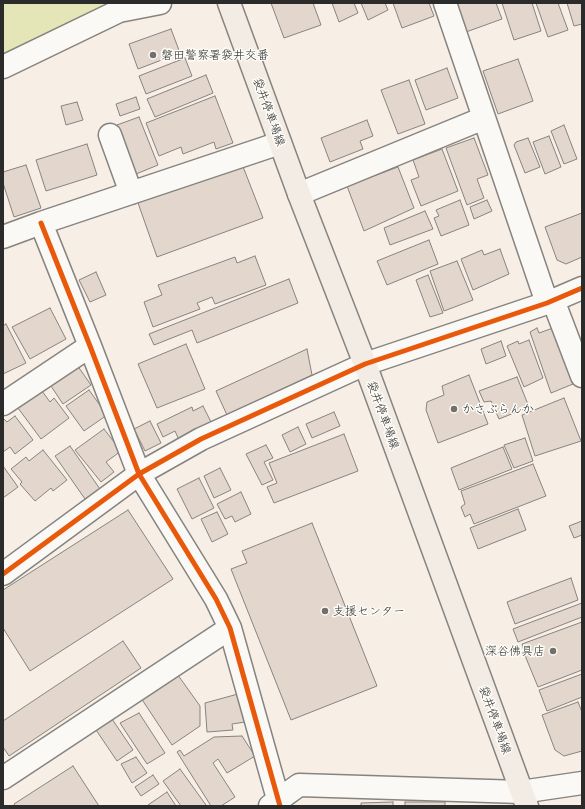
<!DOCTYPE html>
<meta charset="utf-8">
<style>
body{margin:0}
#map{position:relative;width:585px;height:809px;overflow:hidden;background:#f7eee6;font-family:Mali,sans-serif}
canvas{display:block}
.frame{position:absolute;inset:0;border:4px solid #2b2b2b;pointer-events:none}
</style>
<div id="map">
<canvas width="585" height="809"></canvas>
<div class="frame"></div>
</div>
<script>
const g = document.querySelector('canvas').getContext('2d');
g.lineJoin = 'round';
function fillPath(path, color) { g.fillStyle = color; g.fill(path, 'evenodd'); }
const poly = rows => new Path2D(rows.map(r => 'M' + r).join(''));
function strokePath(path, color, width, dash) { g.strokeStyle = color; g.lineWidth = width; g.lineCap = dash ? 'butt' : 'round'; g.setLineDash(dash || []); g.stroke(path); }
function label(font, color, halo, rows, align = 'center') {
  g.font = font + ' Mali,"Klee One",sans-serif'; g.lineWidth = 3; g.setLineDash([]); g.textBaseline = 'middle'; g.strokeStyle = halo; g.fillStyle = color; for (const [text, x, y, turn = 0] of rows) {
    g.save(); g.translate(x, y); g.rotate((+turn || 0) * Math.PI / 180); g.textAlign = isNaN(turn) ? turn : align; if (halo) g.strokeText(text, 0, 0); g.fillText(text, 0, 0); g.restore();
  }
}
const green = poly([
 [3,3,147,3,3,66]
]);
const building = poly([
 [271,3,313,3,321,25,284,38,271,3],
 [332,3,354,3,358,13,339,22,332,3],
 [361,3,385,3,388,10,368,20,361,3],
 [393,3,429,3,434,16,402,28,393,3],
 [456,3,496,3,502,19,466,32,456,3],
 [502,3,532,3,541,31,514,40,502,3],
 [536,3,558,3,568,30,548,37,536,3],
 [567,3,582,3,582,24,574,26,567,3],
 [171,29,180,53,138,69,129,44,171,29],
 [185,58,192,76,146,94,139,76,185,58],
 [518,59,533,101,498,114,483,71,518,59],
 [447,68,458,98,426,110,415,80,447,68],
 [206,75,213,93,155,117,147,99,206,75],
 [409,80,425,124,398,134,381,90,409,80],
 [215,96,233,143,216,149,214,142,183,154,181,147,159,156,146,123,215,96],
 [136,97,140,109,120,116,116,104,136,97],
 [77,102,83,120,66,125,61,106,77,102],
 [139,117,158,165,136,174,117,125,139,117],
 [367,120,373,136,360,141,363,149,330,162,321,138,367,120],
 [564,125,577,159,564,164,551,131,564,125],
 [549,136,561,167,545,174,533,142,549,136],
 [474,138,488,175,477,179,484,198,467,205,446,148,474,138],
 [528,138,540,167,525,173,514,145,516,142,528,138],
 [87,144,97,175,46,191,36,160,87,144],
 [442,149,458,191,421,206,411,180,419,177,413,160,442,149],
 [242,164,263,218,157,257,137,200,242,164],
 [26,165,41,208,14,217,3,183,3,172,26,165],
 [398,167,414,208,364,231,347,186,398,167],
 [460,200,469,225,441,236,434,218,439,216,436,210,460,200],
 [487,200,492,211,474,219,470,207,487,200],
 [425,211,433,229,390,245,384,228,425,211],
 [582,213,582,257,566,264,557,260,545,227,582,213],
 [429,240,438,264,387,285,377,261,429,240],
 [500,249,509,274,473,290,461,259,482,250,484,255,500,249],
 [255,256,266,285,215,304,212,297,197,303,200,309,153,327,144,302,162,295,158,285,235,257,237,263,255,256],
 [457,261,473,300,444,311,430,271,457,261],
 [96,272,106,295,90,302,79,280,96,272],
 [428,275,443,313,430,317,416,280,428,275],
 [289,279,298,303,197,343,192,330,154,345,149,334,289,279],
 [50,308,66,339,30,359,12,327,50,308],
 [6,324,26,363,3,374,3,326,6,324],
 [537,328,539,333,553,328,573,384,551,393,530,332,537,328],
 [529,340,543,378,524,387,507,346,518,341,519,344,529,340],
 [501,341,506,356,486,364,481,349,501,341],
 [186,344,205,389,157,408,138,364,186,344],
 [307,349,312,375,227,415,216,391,307,349],
 [77,365,91,385,63,404,49,383,77,365],
 [469,375,488,424,438,443,426,410,427,402,444,395,442,386,469,375],
 [517,377,529,407,499,419,491,401,484,402,479,391,517,377],
 [89,390,107,415,84,431,66,406,89,390],
 [42,391,50,402,54,398,69,418,41,439,18,408,42,391],
 [564,398,581,441,535,456,522,415,564,398],
 [203,406,212,424,179,440,175,431,163,437,157,424,192,407,193,411,203,406],
 [334,412,340,426,312,438,306,424,334,412],
 [15,416,33,440,15,454,10,447,3,452,3,418,7,422,15,416],
 [150,421,161,443,145,451,134,429,150,421],
 [298,427,306,444,290,452,282,435,298,427],
 [104,429,121,451,106,462,114,472,101,482,75,450,104,429],
 [344,434,358,471,274,503,267,487,277,483,269,463,344,434],
 [525,438,533,461,514,468,504,445,525,438],
 [266,445,273,458,264,462,273,480,262,485,246,454,266,445],
 [70,446,100,489,85,499,55,456,70,446],
 [503,447,512,469,459,490,451,468,503,447],
 [43,450,67,480,53,491,51,488,35,501,20,484,22,482,11,469,26,457,29,461,43,450],
 [533,464,546,496,474,524,470,514,465,517,461,507,465,504,461,491,533,464],
 [3,466,18,487,3,498,3,466],
 [220,468,231,490,214,498,204,476,220,468],
 [199,478,214,508,192,519,177,489,199,478],
 [241,492,251,514,235,522,232,516,225,519,217,504,241,492],
 [518,509,526,530,478,549,470,528,518,509],
 [128,510,173,579,30,671,3,628,3,590,128,510],
 [217,512,228,534,212,542,201,519,217,512],
 [582,521,582,535,574,538,569,526,582,521],
 [312,523,377,686,291,720,231,569,247,563,242,551,312,523],
 [571,578,578,600,515,624,507,602,571,578],
 [582,603,582,617,518,642,513,629,582,603],
 [582,622,582,670,538,687,526,658,522,644,582,622],
 [123,641,141,668,9,756,3,747,3,721,123,641],
 [175,671,200,706,200,726,172,745,141,698,175,671],
 [582,674,582,697,547,711,539,690,582,674],
 [238,694,245,722,232,724,233,730,207,732,205,703,238,694],
 [578,702,582,712,582,751,564,756,555,750,542,715,578,702],
 [139,713,165,753,147,764,120,723,139,713],
 [110,716,133,750,117,761,94,727,110,716],
 [242,736,255,756,227,773,218,759,213,763,235,797,221,806,211,806,177,752,180,750,184,756,214,737,242,736],
 [136,757,147,773,132,783,121,764,136,757],
 [73,766,99,806,15,806,14,804,73,766],
 [180,769,206,805,204,806,181,806,163,781,180,769],
 [153,775,159,784,141,796,135,787,153,775],
 [167,792,176,806,148,806,148,805,167,792],
 [393,802,393,806,361,806,361,803,393,802],
 [405,802,445,802,445,806,405,806,405,802]
]);
const minor = poly([
 [445,3,547,303],
 [3,67,119,11,160,3],
 [110,135,131,193],
 [299,194,484,118],
 [41,223,90,346,139,474,216,599,230,628,280,806],
 [3,237,41,223,280,143],
 [553,300,582,376],
 [3,404,90,346],
 [3,574,139,474,201,439,365,364,547,303,582,288],
 [3,778,230,628],
 [270,806,299,785,521,792,582,783]
]);
const major = poly([
 [229,3,299,194,365,364,527,806]
]);
const cycleway = poly([
 [41,223,90,346,139,474,216,599,230,628,280,806],
 [3,574,139,474,201,439,365,364,547,303,582,288]
]);
const markers = [
 [153,55,4,"#726f6c"],
 [454,409,4,"#726f6c"],
 [325,611,4,"#726f6c"],
 [553,651,4,"#726f6c"]
];
const poiNames = [
 ["磐田警察署袋井交番",161,55],
 ["かさぶらんか",462,409],
 ["支援センター",333,611],
 ["深谷佛具店",545,651,"right"]
];
const streetNames = [
 ["袋井停車場線",269,112,70],
 ["袋井停車場線",383,415,70],
 ["袋井停車場線",495,720,70]
];
fillPath(green, '#e4e6b8');
fillPath(building, '#e3d7cd');
strokePath(building, '#87837f', 1);
strokePath(minor, '#87837f', 25);
strokePath(major, '#87837f', 25);
strokePath(minor, '#faf9f6', 22);
strokePath(major, '#f2ece4', 22);
strokePath(cycleway, '#e8590c', 5);
for (const [x, y, r, color] of markers) { const dot = new Path2D(); dot.arc(x, y, r, 0, 2 * Math.PI); g.fillStyle = color; g.fill(dot); strokePath(dot, '#fdfcf7', 1.5); }
label('12px', '#2b2b2b', '#fdfcf7', poiNames, 'left');
label('12px', '#2b2b2b', '#fdfcf7', streetNames);
</script>
